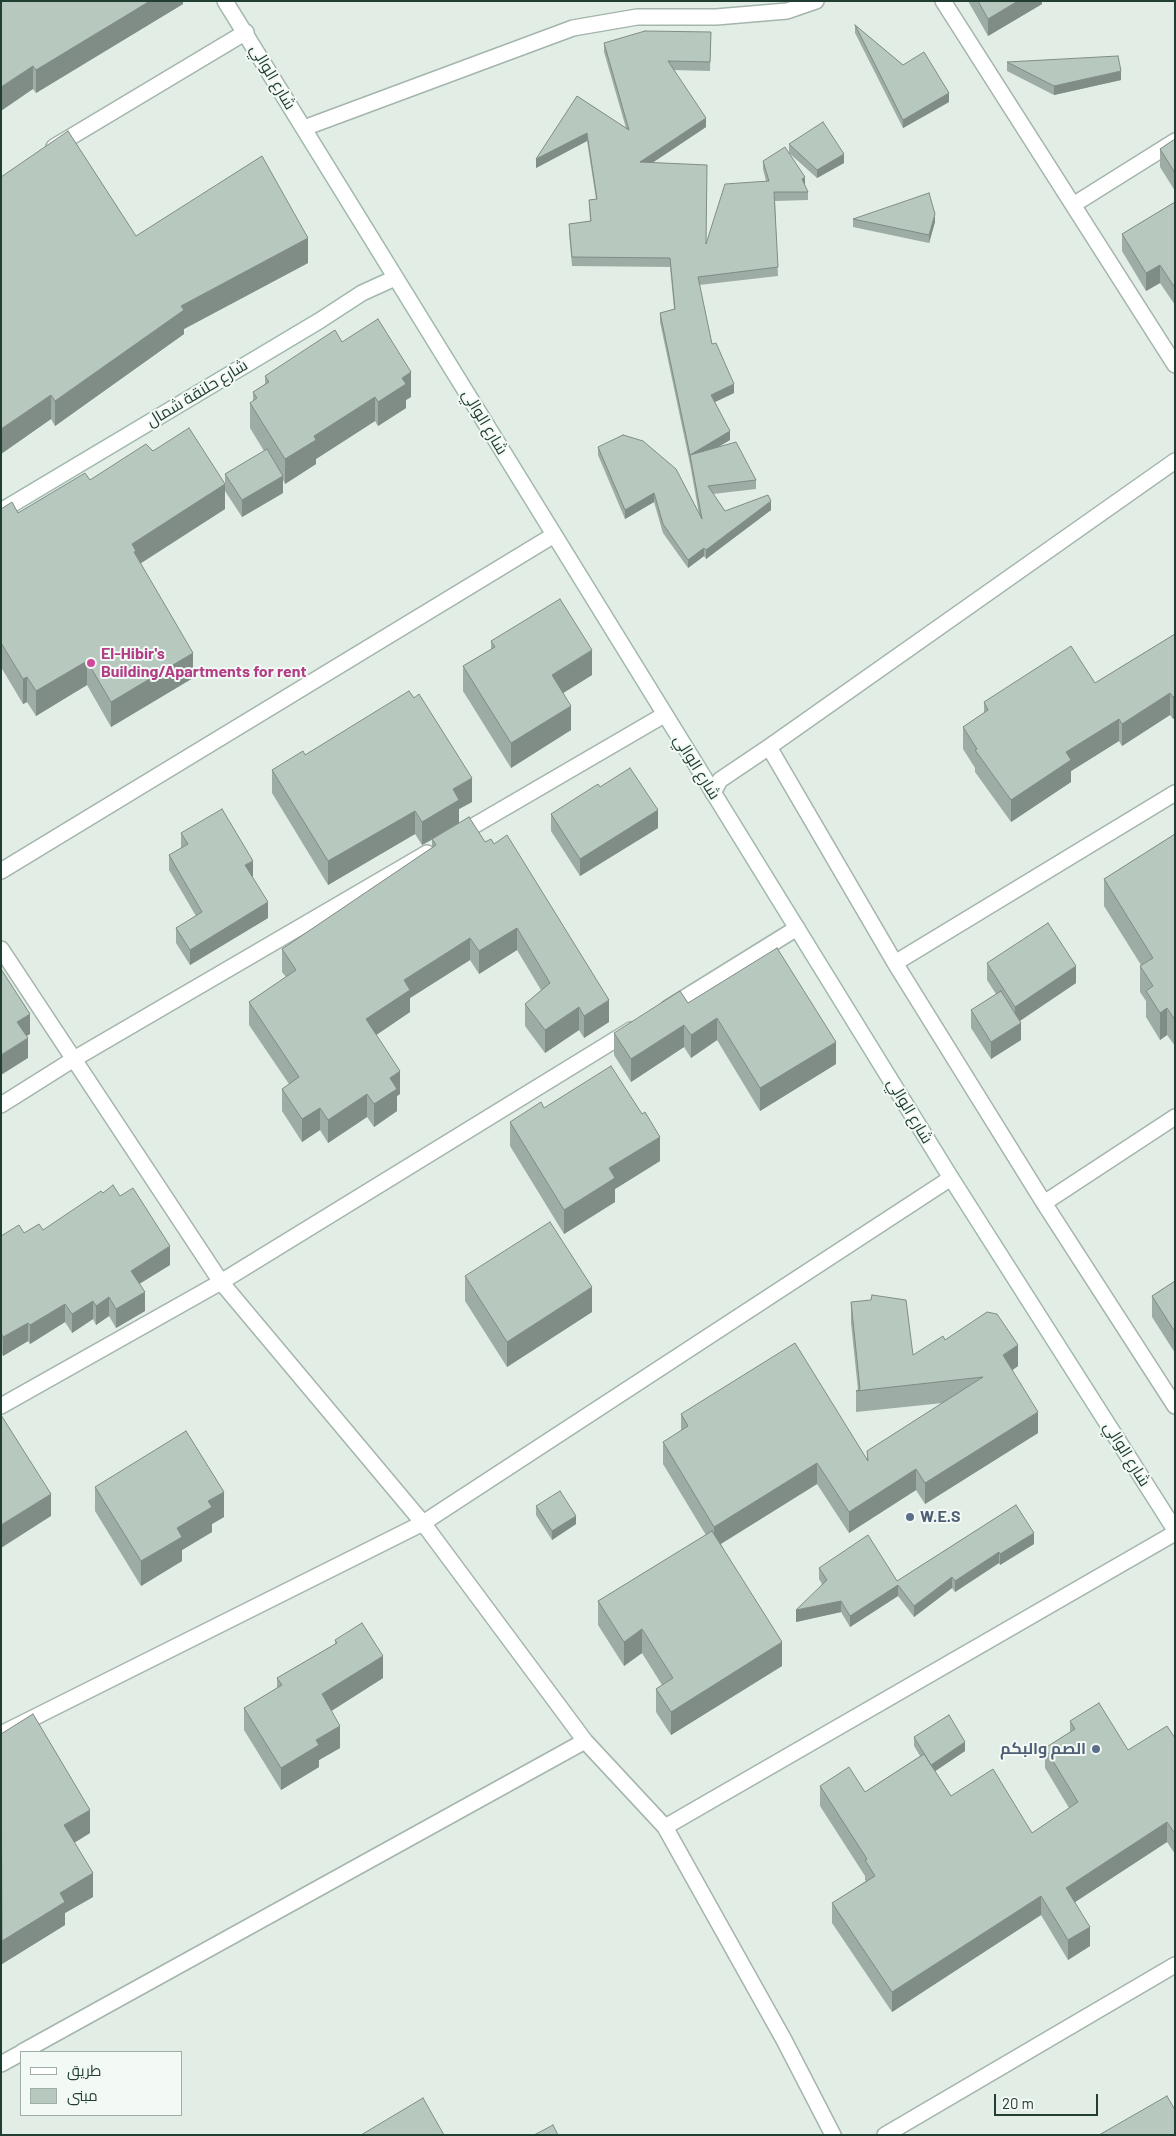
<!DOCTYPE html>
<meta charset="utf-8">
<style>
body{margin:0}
#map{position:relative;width:1176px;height:2136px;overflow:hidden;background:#e2ede6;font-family:Barlow,Cairo,sans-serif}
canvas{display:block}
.frame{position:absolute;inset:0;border:2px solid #213e32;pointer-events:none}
.legend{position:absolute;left:20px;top:2051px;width:162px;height:65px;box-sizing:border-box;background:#f3f9f5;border:1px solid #9faea7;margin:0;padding:6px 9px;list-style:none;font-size:15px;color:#213e32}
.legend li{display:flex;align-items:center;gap:10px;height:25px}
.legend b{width:25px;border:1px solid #9faea7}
.scale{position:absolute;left:994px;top:2094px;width:104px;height:22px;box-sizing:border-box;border:2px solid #213e32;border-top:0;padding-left:6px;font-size:15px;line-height:18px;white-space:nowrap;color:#213e32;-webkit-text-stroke:4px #f3f9f5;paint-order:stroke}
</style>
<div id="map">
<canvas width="1176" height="2136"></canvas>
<div class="frame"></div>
<ul class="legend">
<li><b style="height:6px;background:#fff"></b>طريق</li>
<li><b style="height:14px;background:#b7c8bf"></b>مبنى</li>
</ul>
<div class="scale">20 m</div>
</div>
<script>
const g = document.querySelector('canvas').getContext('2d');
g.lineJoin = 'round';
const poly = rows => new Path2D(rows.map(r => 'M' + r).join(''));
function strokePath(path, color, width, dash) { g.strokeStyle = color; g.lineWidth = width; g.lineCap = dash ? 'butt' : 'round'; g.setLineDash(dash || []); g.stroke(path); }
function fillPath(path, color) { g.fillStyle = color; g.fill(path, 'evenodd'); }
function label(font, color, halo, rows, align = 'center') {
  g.font = font + ' Barlow,Cairo,sans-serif'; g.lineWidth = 4; g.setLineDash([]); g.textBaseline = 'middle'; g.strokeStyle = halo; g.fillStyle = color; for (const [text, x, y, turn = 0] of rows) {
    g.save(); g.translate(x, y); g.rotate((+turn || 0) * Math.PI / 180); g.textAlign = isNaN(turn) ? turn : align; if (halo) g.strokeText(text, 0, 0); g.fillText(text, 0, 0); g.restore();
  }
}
const street = poly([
 [943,1,1175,365],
 [304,128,573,28,637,17,716,17,787,11,816,1],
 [54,147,246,32],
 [1073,205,1175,141],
 [769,747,895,963,1044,1203,1175,1406],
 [713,793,720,780,769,747,1175,461],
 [458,835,664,715],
 [1,871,554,535],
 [1,949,221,1282,423,1523,585,1741,665,1827,784,2040,833,2135],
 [895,963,1175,793],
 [668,1008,797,928],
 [1,1105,74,1059,427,853],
 [1044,1203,1175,1117],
 [1,1406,221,1282,631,1030],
 [1,1734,423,1523,951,1178],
 [665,1827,1175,1533],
 [22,2052,585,1741],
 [1,2064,21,2053],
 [885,2135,1175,1965]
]);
const secondary = poly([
 [225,1,951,1178,1175,1530],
 [1,511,319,321,362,293,395,278]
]);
const wall = poly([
 [1,1,183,1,183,4,36,93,33,89],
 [968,1,1042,1,1042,4,988,36],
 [855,25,903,65,949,102,903,128,855,33],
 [711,32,710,71,673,70,706,127,652,163,706,243,766,181,763,169,763,161,805,186,808,192,808,200,775,201,778,276,699,285,712,344,734,393,714,402,730,440,716,448,756,480,756,489,713,494,725,511,771,510,706,559,704,556,688,568,663,533,654,502,625,519,598,455,598,447,699,514,690,464,660,322,660,313,674,309,670,267,572,266,569,233,569,224,590,221,589,200,596,199,587,141,536,168,577,96,626,128,604,52,604,43],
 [1007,62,1121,80,1054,95,1007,71],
 [1175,139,1175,191,1160,167,1160,149],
 [789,144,844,163,817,178,789,153],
 [1175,202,1175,305,1160,283,1146,291,1122,251,1122,234],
 [853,219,935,222,929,243,853,227],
 [136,236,308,263,184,329,184,334,55,426,51,419,1,454],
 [342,342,411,397,406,400,406,408,378,426,375,421,316,459,316,464,285,484,283,480,283,493,242,517,225,491,225,474,264,451,250,428,250,403,253,401,253,392,265,384,265,376],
 [153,451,225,509,140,564,193,678,111,727,87,685,36,716,27,702,23,704,1,667,1,509,18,513],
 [1175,634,1175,717,1173,719,1170,715,1122,746,1119,741,1071,771,1071,782,1011,822,975,772,975,768,963,749,963,727,984,713,984,702,1095,683],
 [491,641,592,675,563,693,571,730,511,768,463,691,463,666,491,649],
 [305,755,472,802,459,809,459,823,485,842,609,1022,584,1038,579,1030,545,1053,525,1026,525,1004,541,990,517,950,479,974,470,960,410,998,410,1012,376,1035,400,1094,397,1096,397,1111,374,1127,367,1117,328,1143,320,1130,302,1142,282,1111,282,1089,289,1084,249,1025,249,1002,286,977,282,972,282,949,432,848,432,840,422,845,415,834,328,885,272,793,272,770],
 [600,787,658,828,580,876,551,831,551,814],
 [181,833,253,876,252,877,268,918,190,965,176,943,176,928,196,916,169,870,169,855,181,848],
 [1175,834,1175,1046,1167,1035,1160,1040,1146,1017,1146,1001,1140,992,1140,966,1141,965,1104,906,1104,879],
 [987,963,1076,983,1020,1021,1021,1040,991,1059,971,1028,971,1010,996,994,987,980],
 [688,1003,836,1064,760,1111,717,1040,691,1058,684,1047,631,1082,614,1055,614,1033],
 [544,1108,660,1161,615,1189,615,1202,564,1234,510,1146,510,1122],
 [43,1230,170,1265,139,1284,145,1311,116,1328,109,1316,96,1325,93,1319,72,1333,65,1322,30,1344,28,1341,3,1356,1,1352,1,1236,24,1233],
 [465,1276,592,1312,507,1367,465,1301],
 [1175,1281,1175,1353,1152,1317,1152,1296],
 [851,1302,913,1355,945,1340,1018,1366,1012,1370,1038,1433,925,1504,916,1490,849,1533,817,1484,721,1544,782,1666,671,1735,656,1712,656,1689,662,1685,642,1653,624,1666,598,1625,598,1601,706,1535,663,1464,663,1442,681,1431,681,1414,867,1459,867,1451,943,1403,856,1412,856,1391,858,1390,851,1323],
 [95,1487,224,1517,212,1524,212,1532,182,1550,182,1561,141,1586,95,1511],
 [1016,1505,1034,1544,1000,1565,999,1563,955,1592,952,1588,914,1617,898,1596,850,1627,841,1612,796,1622,822,1584,819,1579,819,1568,897,1581],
 [536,1506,576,1524,552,1540,536,1515],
 [335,1640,383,1678,331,1711,340,1748,319,1760,319,1767,281,1790,244,1730,244,1708,277,1688,277,1678,335,1644],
 [1070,1721,1128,1750,1175,1738,1175,1854,1167,1842,1075,1902,1090,1946,1068,1960,1041,1915,892,2012,832,1923,832,1903,866,1881,865,1880,865,1876,820,1806,820,1786,865,1792,920,1756,914,1746,914,1737,965,1751,935,1771,951,1796,1032,1833,1069,1808,1045,1768,1045,1748,1070,1732],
 [1,1734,90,1833,74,1843,93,1897,65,1913,65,1925,2,1964]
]);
const shadedWall = poly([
 [150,1,183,1,183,4,36,93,36,70],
 [1018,1,1042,1,1042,4,988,36,988,19],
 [33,66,33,89,1,111,1,87],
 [1121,71,1121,80,1054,95,1054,86],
 [949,93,949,102,903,128,903,120],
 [706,118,706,127,640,171,640,162],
 [587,133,587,141,536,168,536,159],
 [844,154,844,163,817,178,817,170],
 [805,177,805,186,802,179],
 [935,214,935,222,929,243,929,235],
 [308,238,308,263,184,329,184,334,55,426,55,401,181,306],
 [1160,265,1160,283,1146,291,1146,273],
 [411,372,411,397,406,400,406,408,378,426,378,402,402,378],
 [734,384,734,393,711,404,711,395],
 [51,395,51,419,1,454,1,429],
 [375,397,375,421,316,459,316,464,285,484,285,459,314,436],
 [730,431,730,440,691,463,690,455,690,464,690,455],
 [283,476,283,493,242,517,242,500],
 [225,484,225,509,136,566,132,544],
 [654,493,654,502,625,519,625,510],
 [771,501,771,510,706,559,706,550],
 [704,548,704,556,688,568,688,560],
 [592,650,592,675,552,700,552,675],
 [193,653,193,678,111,727,111,702],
 [87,661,87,685,36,716,36,691],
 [27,677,27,702,23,704,23,679],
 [1170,693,1170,715,1122,746,1122,724],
 [1175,695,1175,717,1173,719,1173,697],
 [571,706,571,730,511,768,511,743],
 [1119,719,1119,741,1071,771,1071,782,1011,822,1011,800,1066,752],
 [472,778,472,802,459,809,459,823,422,845,422,822,453,789],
 [658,810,658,828,580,876,580,859],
 [415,811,415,834,328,885,328,861],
 [253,861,253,876,245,881,245,865],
 [268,902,268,918,190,965,190,950],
 [517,928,517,950,479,974,479,951],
 [470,938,470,960,410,998,410,1012,366,1042,366,1019,404,980],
 [1076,966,1076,983,1015,1024,1015,1007],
 [609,1000,609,1022,584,1038,584,1016],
 [579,1007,579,1030,545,1053,545,1030],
 [1167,1008,1167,1035,1160,1040,1160,1013],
 [30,1014,30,1034,17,1042,17,1022],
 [717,1018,717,1040,691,1058,691,1035],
 [1021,1023,1021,1040,991,1059,991,1042],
 [684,1025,684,1047,631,1082,631,1059],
 [28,1038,28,1058,1,1075,1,1055],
 [836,1042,836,1064,760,1111,760,1088],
 [400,1071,400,1094,397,1096,397,1111,374,1127,374,1104,390,1078],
 [367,1094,367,1117,328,1143,328,1120],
 [320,1108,320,1130,302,1142,302,1119],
 [660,1137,660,1161,615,1189,615,1202,564,1234,564,1210,609,1168],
 [170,1246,170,1265,131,1289,131,1271],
 [592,1287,592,1312,507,1367,507,1342],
 [145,1292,145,1311,116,1328,116,1309],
 [109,1297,109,1316,96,1325,96,1306],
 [93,1301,93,1319,72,1333,72,1314],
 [65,1304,65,1322,30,1344,30,1325],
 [28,1323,28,1341,3,1356,3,1337],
 [1018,1345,1018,1366,1003,1377,1003,1355],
 [1038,1412,1038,1433,925,1504,925,1483],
 [817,1463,817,1484,714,1548,714,1527],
 [916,1469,916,1490,849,1533,849,1512],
 [224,1492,224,1517,212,1524,212,1532,182,1550,182,1561,141,1586,141,1561,177,1528,208,1501],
 [51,1494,51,1516,1,1548,1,1525],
 [576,1516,576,1524,552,1540,552,1531],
 [1034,1533,1034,1544,1000,1565,1000,1554],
 [999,1552,999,1563,955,1592,955,1581],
 [952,1577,952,1588,914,1617,914,1606],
 [898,1585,898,1596,850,1627,850,1616],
 [841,1601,841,1612,796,1622,796,1610],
 [642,1629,642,1653,624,1666,624,1642],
 [782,1642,782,1666,671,1735,671,1712],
 [383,1656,383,1678,322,1717,322,1694],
 [340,1726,340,1748,319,1760,319,1767,281,1790,281,1768,316,1740],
 [965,1742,965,1751,931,1774,931,1765],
 [90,1810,90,1833,64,1849,64,1825],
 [1167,1822,1167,1842,1066,1908,1066,1888],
 [93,1873,93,1897,65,1913,65,1925,2,1964,2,1941,60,1893],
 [1041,1896,1041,1915,892,2012,892,1992],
 [1090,1927,1090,1946,1068,1960,1068,1940]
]);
const building = poly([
 [1,1,150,1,36,70,33,66,1,87,1,1],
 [978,1,1018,1,988,19,978,1],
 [855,25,903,65,924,52,949,93,903,120,855,25],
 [645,31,711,32,710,62,668,61,706,118,640,162,707,165,706,244,725,184,769,181,763,161,785,147,805,177,802,179,808,192,774,192,778,267,698,277,712,344,716,343,734,384,711,395,730,431,690,455,660,313,675,309,670,258,572,257,569,224,591,221,589,200,597,199,587,133,536,159,577,96,629,130,604,43,645,31],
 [1118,56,1121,71,1054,86,1007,62,1118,56],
 [823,122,844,154,817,170,789,144,823,122],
 [68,131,136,236,262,156,308,238,181,306,184,310,55,401,51,395,1,429,1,177,68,131],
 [1175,139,1175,173,1160,149,1175,139],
 [929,193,935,214,929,235,853,219,929,193],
 [1175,202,1175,288,1160,265,1146,273,1122,234,1175,202],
 [378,319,411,372,402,378,406,384,378,402,375,397,314,436,316,440,285,459,250,403,257,398,253,392,269,382,265,376,335,330,342,342,378,319],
 [189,428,225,484,132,544,136,551,134,552,193,653,111,702,87,661,36,691,27,677,23,679,1,643,1,509,12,502,18,513,85,473,90,480,146,444,153,451,189,428],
 [623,435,643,441,676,469,702,519,690,455,736,442,756,480,708,486,725,511,768,495,771,501,706,550,704,548,688,560,663,524,654,493,625,510,598,447,623,435],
 [267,449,283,476,242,500,225,474,267,449],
 [560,599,592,650,552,675,571,706,511,743,463,666,495,647,491,641,560,599],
 [1175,634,1175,695,1173,697,1170,693,1122,724,1119,719,1066,752,1071,760,1011,800,975,750,977,749,963,727,988,710,984,702,1071,646,1095,683,1175,634],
 [409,691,414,698,419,694,472,778,453,789,459,800,422,822,415,811,328,861,272,770,303,751,305,755,409,691],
 [630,768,658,810,580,859,551,814,598,784,600,787,630,768],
 [222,809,253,861,245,865,268,902,190,950,176,928,202,912,169,855,188,844,181,833,222,809],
 [469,817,485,842,491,839,494,844,507,835,609,1000,584,1016,579,1007,545,1030,525,1004,550,983,517,928,479,951,470,938,404,980,410,990,366,1019,400,1071,390,1078,397,1089,374,1104,367,1094,328,1120,320,1108,302,1119,282,1089,299,1077,249,1002,296,970,282,949,436,845,432,839,469,817],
 [1175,834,1175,1020,1167,1008,1160,1013,1146,991,1153,986,1140,966,1153,958,1104,879,1175,834],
 [1048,923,1076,966,1015,1007,987,963,1048,923],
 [777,948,836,1042,760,1088,717,1018,691,1035,684,1025,631,1059,614,1033,680,991,688,1003,777,948],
 [1,969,30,1014,17,1022,28,1038,1,1055,1,969],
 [1001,991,1021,1023,991,1042,971,1010,1001,991],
 [611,1066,642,1114,645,1112,660,1137,609,1168,615,1178,564,1210,510,1122,541,1102,544,1108,611,1066],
 [113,1185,120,1196,133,1188,170,1246,131,1271,145,1292,116,1309,109,1297,96,1306,93,1301,72,1314,65,1304,30,1325,28,1323,3,1337,1,1333,1,1236,19,1225,24,1233,39,1224,43,1230,101,1191,103,1193,113,1185],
 [550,1222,592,1287,507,1342,465,1276,550,1222],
 [1175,1281,1175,1332,1152,1296,1175,1281],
 [872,1295,906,1300,913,1355,943,1336,945,1340,987,1312,997,1314,1018,1345,1003,1355,1038,1412,925,1483,916,1469,849,1512,817,1463,714,1527,663,1442,688,1426,681,1414,795,1343,868,1461,867,1451,983,1377,856,1391,860,1389,851,1302,871,1300,872,1295],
 [1,1415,51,1494,1,1525,1,1415],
 [186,1431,224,1492,208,1501,212,1507,177,1528,182,1537,141,1561,95,1487,186,1431],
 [560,1491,576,1516,552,1531,536,1506,560,1491],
 [1016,1505,1034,1533,1000,1554,999,1552,955,1581,952,1577,914,1606,898,1585,850,1616,841,1601,796,1610,827,1580,819,1568,868,1535,897,1581,1016,1505],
 [712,1531,782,1642,671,1712,656,1689,673,1678,642,1629,624,1642,598,1601,712,1531],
 [362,1623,383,1656,322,1694,340,1726,316,1740,319,1745,281,1768,244,1708,282,1685,277,1678,337,1643,335,1640,362,1623],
 [1099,1703,1128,1750,1167,1726,1175,1738,1175,1834,1167,1822,1066,1888,1090,1927,1068,1940,1041,1896,892,1992,832,1903,875,1876,865,1860,867,1859,820,1786,849,1767,865,1792,924,1754,951,1796,993,1769,1032,1833,1078,1802,1045,1748,1075,1729,1070,1721,1099,1703],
 [33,1714,90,1810,64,1825,93,1873,60,1893,65,1902,2,1941,1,1734,33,1714],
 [949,1715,965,1742,931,1765,914,1737,949,1715],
 [1167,2096,1175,2110,1175,2135,1099,2135,1167,2096],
 [423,2098,444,2135,361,2135,423,2098],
 [553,2125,558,2135,534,2135,553,2125]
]);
const markers = [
 [91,663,5,"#d1479c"],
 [910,1517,5,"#5c6f8a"],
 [1096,1749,5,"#5c6f8a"]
];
const streetNames = [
 ["شارع الوالي",273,77,59],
 ["شارع حلنقة شمال",197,393,-31],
 ["شارع الوالي",485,422,59],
 ["شارع الوالي",697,767,58],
 ["شارع الوالي",910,1111,59],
 ["شارع الوالي",1127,1454,58]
];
const hotelNames = [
 ["El-Hibir's",101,654],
 ["Building/Apartments for rent",101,672]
];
const serviceNames = [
 ["W.E.S",920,1517],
 ["الصم والبكم",1086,1749,"right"]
];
strokePath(street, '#a4b5ac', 18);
strokePath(secondary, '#a0b9ac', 18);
strokePath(street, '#fff', 15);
strokePath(secondary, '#fff', 15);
fillPath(wall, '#9daca4');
fillPath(shadedWall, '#808c86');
fillPath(building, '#b7c8bf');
strokePath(building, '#808c86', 1);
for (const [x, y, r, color] of markers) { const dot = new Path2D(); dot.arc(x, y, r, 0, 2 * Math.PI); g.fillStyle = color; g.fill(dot); strokePath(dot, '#f3f9f5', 2); }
label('16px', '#213e32', '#f3f9f5', streetNames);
label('bold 16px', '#b23c85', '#f3f9f5', hotelNames, 'left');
label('bold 16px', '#4e5e75', '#f3f9f5', serviceNames, 'left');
</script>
